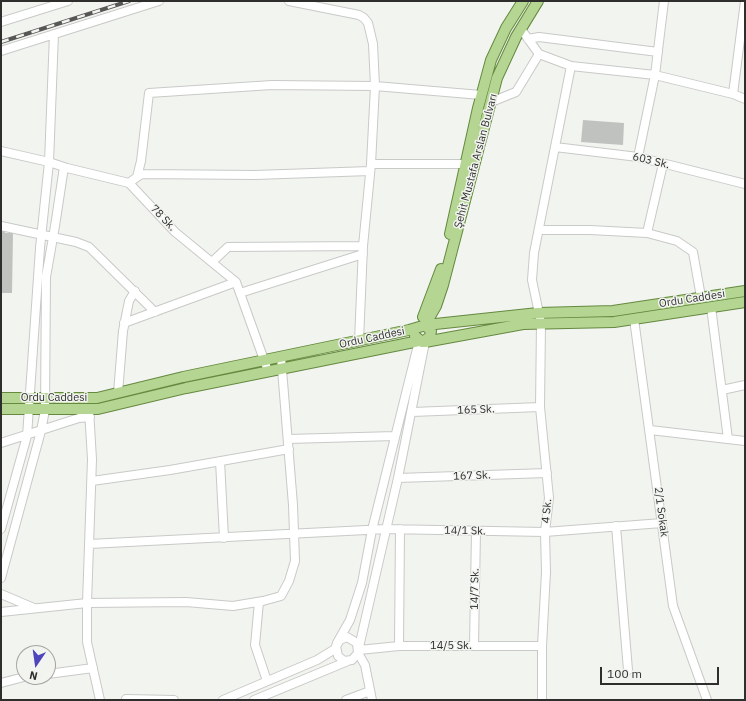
<!DOCTYPE html>
<meta charset="utf-8">
<style>
body{margin:0}
#map{position:relative;width:746px;height:701px;overflow:hidden;background:#f2f4f0;font-family:"IBM Plex Sans",sans-serif}
canvas{display:block}
.frame{position:absolute;inset:0;border:2px solid #2e2f2d;pointer-events:none}
.north{position:absolute;left:16px;top:645px;width:40px;height:40px;box-sizing:border-box;background:#f2f4f0;border:1px solid #a4a5a2;border-radius:50%;rotate:193deg;font-size:11px;font-weight:700;line-height:16px;text-align:center;color:#2e2f2d}
.north::after{content:'';display:block;margin:auto;width:14px;height:18px;background:#4f45bc;clip-path:polygon(50% 0,100% 100%,50% 72%,0 100%)}
.scale{position:absolute;left:600px;top:667px;width:119px;height:18px;box-sizing:border-box;border:2px solid #2e2f2d;border-top:0;padding-left:5px;font-size:12px;line-height:14px;white-space:nowrap;color:#2e2f2d;-webkit-text-stroke:3px #f2f4f0;paint-order:stroke}
</style>
<div id="map">
<canvas width="746" height="701"></canvas>
<div class="frame"></div>
<div class="north">N</div>
<div class="scale">100 m</div>
</div>
<script>
const g = document.querySelector('canvas').getContext('2d');
g.lineJoin = 'round';
function fillPath(path, color) { g.fillStyle = color; g.fill(path, 'evenodd'); }
const poly = rows => new Path2D(rows.map(r => 'M' + r).join(''));
function strokePath(path, color, width, dash) { g.strokeStyle = color; g.lineWidth = width; g.lineCap = dash ? 'butt' : 'round'; g.setLineDash(dash || []); g.stroke(path); }
function label(font, color, halo, rows, align = 'center') {
  g.font = font + ' "IBM Plex Sans",sans-serif'; g.lineWidth = 3; g.setLineDash([]); g.textBaseline = 'middle'; g.strokeStyle = halo; g.fillStyle = color; for (const [text, x, y, turn = 0] of rows) {
    g.save(); g.translate(x, y); g.rotate((+turn || 0) * Math.PI / 180); g.textAlign = isNaN(turn) ? turn : align; if (halo) g.strokeText(text, 0, 0); g.fillText(text, 0, 0); g.restore();
  }
}
const building = poly([
 [583,120,624,123,623,145,581,142],
 [1,228,5,228,5,233,13,233,12,293,1,293]
]);
const minor = poly([
 [1,22,68,1],
 [521,29,539,54,571,66,655,75,733,94,745,99],
 [528,39,539,37,658,52],
 [1,51,159,1],
 [733,94,745,1],
 [491,102,516,92,539,54],
 [555,147,638,157,745,184],
 [1,151,49,162,67,168,129,183,175,232,236,282,268,371],
 [638,157,655,75,664,1],
 [371,164,466,164],
 [137,177,142,174,255,175,370,171],
 [129,183,137,177,141,161,149,93,272,85,375,86,373,44,368,23,364,18,359,15,289,1],
 [1,226,76,242,89,247,155,312],
 [539,230,590,230,647,233,677,241,693,252,701,297],
 [647,233,663,164],
 [212,262,228,247,363,246],
 [240,293,363,254],
 [711,307,728,439],
 [634,319,673,606,707,700],
 [124,323,236,282],
 [359,341,363,246,371,164,375,86,481,95],
 [722,390,745,385],
 [118,393,123,331,129,301,135,291],
 [89,410,92,459,87,603,87,642,100,700],
 [412,412,540,407],
 [650,430,745,441],
 [288,439,395,436],
 [1,443,79,418,90,417],
 [220,461,224,538],
 [398,478,547,473],
 [92,481,170,470,289,449],
 [616,526,628,670],
 [1,529,27,436,40,248,49,162,54,34],
 [89,544,386,529,545,532,662,523],
 [1,578,41,431,45,410,46,277,55,226,64,167],
 [1,594,34,608],
 [259,602,255,645,267,681],
 [1,612,87,603,186,602,233,606,263,601,281,596,289,581,295,561,293,505,281,357],
 [337,643,350,620,362,583,372,530,419,341],
 [399,646,400,529],
 [474,646,476,531],
 [359,647,398,478,425,342],
 [359,650,399,646,542,646],
 [358,653,352,660,344,661,338,656,336,646,340,640,347,637,357,643,358,653,365,665,372,700],
 [48,674,93,668],
 [1,683,24,677],
 [126,699,174,700],
 [223,700,317,660,335,649],
 [254,700,348,661],
 [346,700,370,691],
 [542,700,542,646,546,572,545,532,549,498,540,407,541,323,532,280,534,253,571,66]
]);
const major = poly([
 [450,234,478,108,491,60,506,28,523,1],
 [423,317,441,269],
 [415,336,422,342,430,337,431,331,425,325,436,306,443,285,497,78,516,37,538,1],
 [425,342,523,324,614,322,745,302],
 [1,398,97,398,183,377,409,330,426,325,538,313,613,311,745,291],
 [1,409,98,409,186,388,419,341]
]);
const rail = poly([
 [1,42,129,1]
]);
const streetNames = [
 ["Şehit Mustafa Arslan Bulvarı",476,161,-75],
 ["603 Sk.",651,161,13],
 ["78 Sk.",163,218,46],
 ["Ordu Caddesi",692,299,-9],
 ["Ordu Caddesi",372,338,-12],
 ["Ordu Caddesi",54,398],
 ["165 Sk.",476,410,-2],
 ["167 Sk.",472,476,-2],
 ["4 Sk.",547,511,-85],
 ["2/1 Sokak",661,512,83],
 ["14/1 Sk.",465,531,1],
 ["14/7 Sk.",475,589,-89],
 ["14/5 Sk.",451,646]
];
fillPath(building, '#c0c2bf');
strokePath(minor, '#c8cac7', 10);
strokePath(major, '#65893f', 12);
strokePath(minor, '#fff', 8);
strokePath(major, '#b5d592', 10);
strokePath(rail, '#575856', 4);
strokePath(rail, '#f2f4f0', 2.5, [8]);
label('11px', '#2e2f2d', '#f2f4f0', streetNames);
</script>
